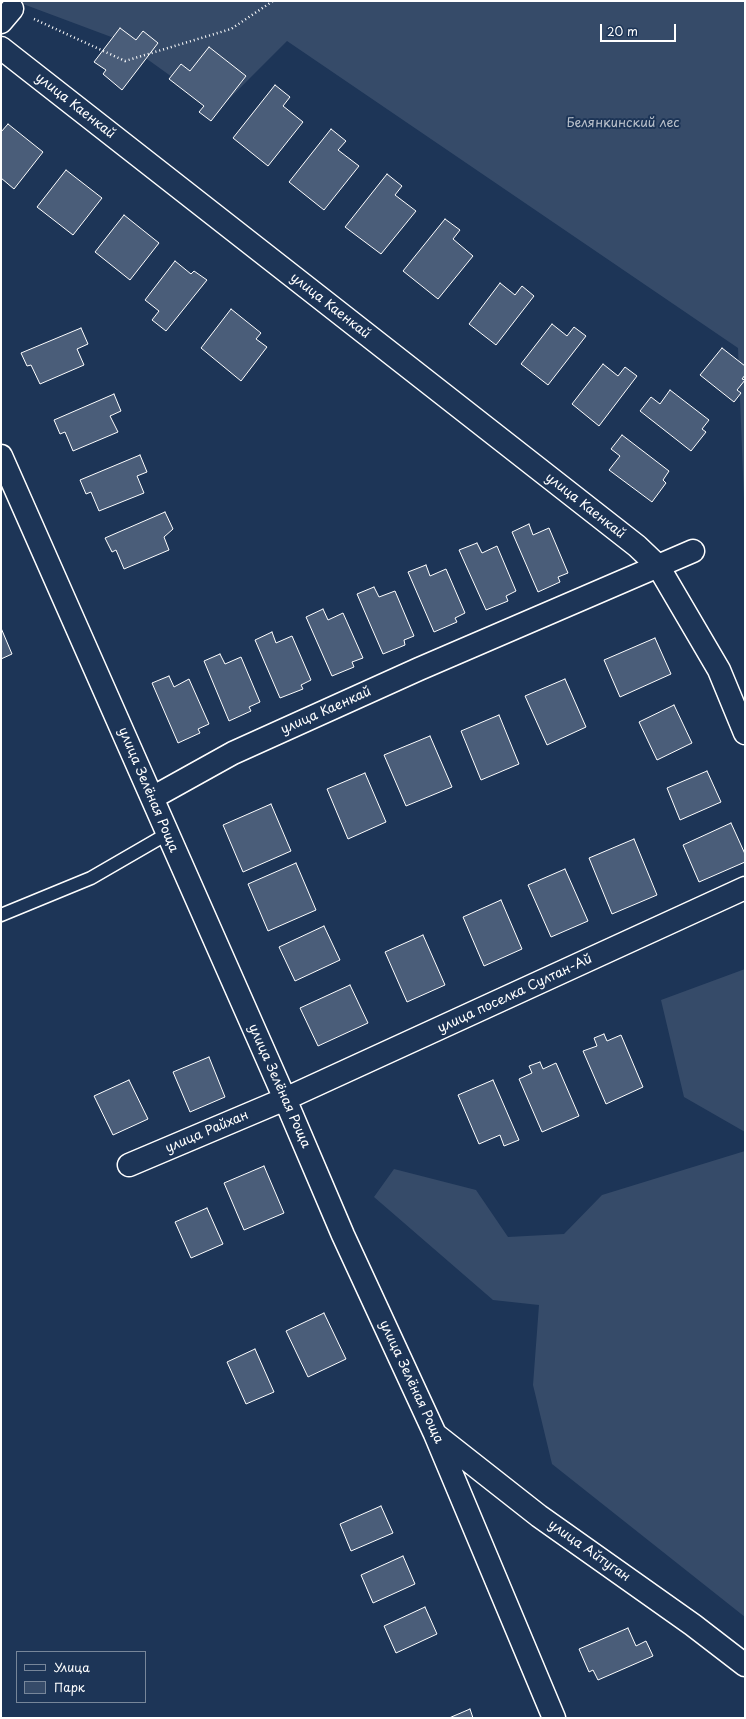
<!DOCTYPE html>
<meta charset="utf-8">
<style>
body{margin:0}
#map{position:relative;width:746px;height:1719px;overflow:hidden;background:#1d3557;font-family:"Playpen Sans",sans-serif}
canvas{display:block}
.frame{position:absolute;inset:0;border:2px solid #fff;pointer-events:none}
.legend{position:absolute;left:16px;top:1651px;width:130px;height:52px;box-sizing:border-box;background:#1d3557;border:1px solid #77869a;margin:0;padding:5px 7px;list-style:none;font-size:12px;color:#fff}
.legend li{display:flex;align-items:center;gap:8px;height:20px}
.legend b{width:20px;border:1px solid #77869a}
.scale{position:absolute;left:600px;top:24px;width:76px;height:18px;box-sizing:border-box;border:2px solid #fff;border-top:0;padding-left:5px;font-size:12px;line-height:14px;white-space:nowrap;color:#fff;-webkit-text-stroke:3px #1d3557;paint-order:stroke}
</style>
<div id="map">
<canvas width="746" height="1719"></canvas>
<div class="frame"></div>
<ul class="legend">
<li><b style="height:5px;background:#1d3557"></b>Улица</li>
<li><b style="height:11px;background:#364b69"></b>Парк</li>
</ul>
<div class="scale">20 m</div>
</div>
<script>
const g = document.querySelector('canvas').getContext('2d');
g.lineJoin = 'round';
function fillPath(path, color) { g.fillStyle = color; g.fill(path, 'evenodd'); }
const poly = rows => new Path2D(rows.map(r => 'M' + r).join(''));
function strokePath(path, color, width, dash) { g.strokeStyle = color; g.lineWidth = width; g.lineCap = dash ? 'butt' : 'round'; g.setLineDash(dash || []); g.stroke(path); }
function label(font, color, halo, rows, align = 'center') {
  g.font = font + ' "Playpen Sans",sans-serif'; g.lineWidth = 4; g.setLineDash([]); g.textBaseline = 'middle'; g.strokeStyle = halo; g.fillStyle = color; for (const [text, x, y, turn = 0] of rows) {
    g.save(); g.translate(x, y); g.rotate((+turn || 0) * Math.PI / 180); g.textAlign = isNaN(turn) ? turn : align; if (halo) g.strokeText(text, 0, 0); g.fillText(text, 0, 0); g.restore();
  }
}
const green = poly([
 [15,1,745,1,745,525,738,348,287,41,218,110,122,41],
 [745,969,745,1132,684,1097,661,1000],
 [745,1151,745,1617,552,1464,533,1385,539,1305,493,1300,374,1197,394,1169,476,1190,508,1237,564,1234,602,1195]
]);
const building = poly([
 [120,28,136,40,143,31,158,43,122,90,103,74,106,70,94,62,120,28],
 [209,47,246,76,211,121,199,112,204,106,169,79,181,64,190,71,209,47],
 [275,85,290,97,283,106,303,122,268,166,233,138,275,85],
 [8,124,43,152,14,189,1,178,1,132,8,124],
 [331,129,346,141,338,150,359,166,324,210,289,182,331,129],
 [66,170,102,198,73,235,37,207,66,170],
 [387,174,402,186,395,195,416,211,381,254,345,227,387,174],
 [124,215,159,243,130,280,95,252,124,215],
 [445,219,460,230,453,239,473,256,438,299,403,271,445,219],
 [175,261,191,274,194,271,207,280,166,331,152,320,159,311,145,300,175,261],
 [500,283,515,295,522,286,534,296,496,345,469,324,500,283],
 [231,309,261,333,256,339,267,347,241,381,201,348,231,309],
 [552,324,567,336,574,327,586,336,548,385,521,364,552,324],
 [81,328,88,344,77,349,84,365,40,384,31,365,27,366,21,353,81,328],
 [722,348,745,366,745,375,742,379,745,380,737,390,741,393,734,402,700,375,722,348],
 [603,364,618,376,625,367,637,376,599,426,572,404,603,364],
 [670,390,709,420,702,429,706,432,691,451,640,411,651,397,660,404,670,390],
 [114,394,121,411,110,416,118,432,73,451,65,432,60,434,54,420,114,394],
 [622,435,669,471,663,480,666,483,652,502,609,470,620,456,611,449,622,435],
 [140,455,147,472,137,476,144,493,99,511,91,492,86,494,80,480,140,455],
 [165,512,173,529,164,537,169,550,124,569,116,550,112,552,105,538,165,512],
 [529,524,533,535,549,528,568,573,558,577,560,582,538,592,512,532,529,524],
 [477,543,482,553,497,546,516,591,506,596,508,601,486,610,459,550,477,543],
 [426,565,430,576,446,569,465,613,455,618,457,622,434,632,408,572,426,565],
 [374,587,379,597,395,591,414,636,404,640,405,645,383,654,357,594,374,587],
 [323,609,328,620,343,613,363,658,352,662,354,667,332,676,306,617,323,609],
 [1,628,12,654,1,659,1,628],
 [272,632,276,643,292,636,311,680,301,685,303,689,280,698,255,640,272,632],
 [655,638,671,674,620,697,604,660,655,638],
 [220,654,225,664,241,657,260,702,249,707,251,711,229,721,204,661,220,654],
 [169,676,174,687,189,679,209,724,198,729,200,733,178,743,152,683,169,676],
 [565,679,586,727,547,745,525,696,565,679],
 [674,705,692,743,657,760,639,722,674,705],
 [499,715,519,764,481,780,461,731,499,715],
 [430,736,452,787,406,806,384,755,430,736],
 [707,771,721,802,680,820,667,788,707,771],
 [365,773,386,822,348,839,327,789,365,773],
 [271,804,291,851,243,872,223,825,271,804],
 [731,823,745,854,745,862,699,882,683,845,731,823],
 [634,839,657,895,612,914,589,858,634,839],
 [296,863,316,910,268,931,248,884,296,863],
 [565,869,588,921,551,937,528,885,565,869],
 [501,900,522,949,484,966,463,917,501,900],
 [324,926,340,960,295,981,279,947,324,926],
 [423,935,445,985,407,1002,385,952,423,935],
 [350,985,368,1023,318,1046,300,1008,350,985],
 [604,1034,607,1041,621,1035,643,1087,606,1104,583,1051,597,1046,594,1038,604,1034],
 [209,1057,225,1097,190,1112,173,1072,209,1057],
 [540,1062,543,1069,556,1063,579,1116,542,1132,519,1079,532,1073,529,1066,540,1062],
 [129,1080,148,1119,113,1135,94,1096,129,1080],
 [493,1080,519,1140,504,1146,500,1135,479,1144,458,1095,493,1080],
 [264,1166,284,1213,244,1230,224,1183,264,1166],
 [207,1208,223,1244,191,1258,175,1222,207,1208],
 [324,1313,346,1359,308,1377,286,1331,324,1313],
 [255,1349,274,1392,246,1404,227,1362,255,1349],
 [381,1506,393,1533,351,1551,340,1524,381,1506],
 [403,1556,415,1584,373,1603,361,1575,403,1556],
 [425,1607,437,1634,396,1653,384,1626,425,1607],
 [628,1628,636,1646,646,1641,653,1656,598,1680,593,1670,589,1672,579,1649,628,1628],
 [470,1709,473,1718,449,1718,470,1709]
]);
const path = poly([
 [34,19,125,61,231,29,273,1]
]);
const lane = poly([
 [1,915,91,878,167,834]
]);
const street = poly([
 [1,22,12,9],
 [1,48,637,546,658,566,719,670,745,733],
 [1,456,285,1099,343,1235,435,1434,554,1718],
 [152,798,233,753,419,669,693,551],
 [129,1165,285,1099,745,888],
 [436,1435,539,1516,693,1625,745,1665]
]);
const streetNames = [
 ["улица Каенкай",75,106,38],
 ["улица Каенкай",330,306,38],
 ["улица Каенкай",585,506,38],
 ["улица Каенкай",326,711,-24],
 ["улица Зелёная Роща",148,790,67],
 ["улица поселка Султан-Ай",515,994,-25],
 ["улица Зелёная Роща",279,1086,66],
 ["улица Райхан",207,1132,-23],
 ["улица Зелёная Роща",411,1382,65],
 ["улица Айтуган",589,1551,35]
];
const parkNames = [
 ["Белянкинский лес",623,123]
];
fillPath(green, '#364b69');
fillPath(building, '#4a5d79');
strokePath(building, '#fff', 1);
strokePath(lane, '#fff', 15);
strokePath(street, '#fff', 25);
strokePath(path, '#fff', 2.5, [1, 3]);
strokePath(lane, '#1d3557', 12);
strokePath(street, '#1d3557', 22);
label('13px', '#fff', '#1d3557', streetNames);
label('13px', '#b9c0ca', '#1d3557', parkNames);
</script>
